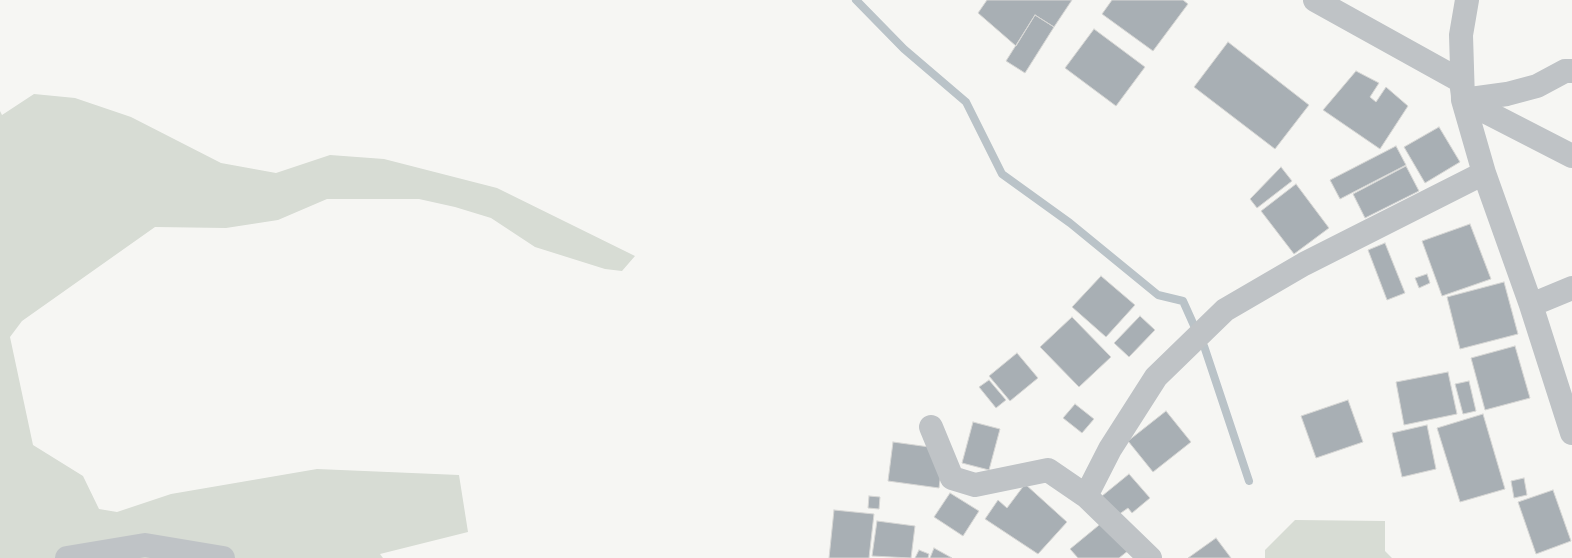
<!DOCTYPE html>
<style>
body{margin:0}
canvas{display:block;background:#f6f6f3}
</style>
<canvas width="1572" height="558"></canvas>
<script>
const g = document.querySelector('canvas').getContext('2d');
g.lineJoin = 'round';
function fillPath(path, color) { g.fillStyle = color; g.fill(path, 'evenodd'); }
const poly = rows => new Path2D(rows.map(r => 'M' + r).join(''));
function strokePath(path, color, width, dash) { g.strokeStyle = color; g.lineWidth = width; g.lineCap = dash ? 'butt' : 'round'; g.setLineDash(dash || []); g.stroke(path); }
const green = poly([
 [34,94,75,98,131,117,221,163,276,173,330,155,384,159,497,188,635,256,622,271,605,269,535,247,491,218,455,207,419,199,327,199,278,220,226,228,155,227,22,321,10,337,33,445,83,476,99,509,117,512,171,494,317,469,459,475,468,532,380,554,383,558,0,558,0,111,2,115],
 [1295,520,1385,521,1385,551,1392,558,1265,558,1265,550]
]);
const stream = poly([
 [856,0,904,49,966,102,1002,174,1070,223,1158,295,1183,301,1196,330],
 [1204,346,1249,481]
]);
const building = poly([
 [987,0,1072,0,1054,27,1035,15,1016,46,978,13,987,0],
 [1112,0,1183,0,1188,4,1153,51,1102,14,1112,0],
 [1035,15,1054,27,1025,73,1006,61,1035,15],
 [1094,29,1145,67,1116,106,1065,68,1094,29],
 [1228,42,1309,105,1275,149,1194,87,1228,42],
 [1356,71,1379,83,1370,97,1376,102,1386,87,1408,106,1380,149,1323,110,1356,71],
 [1439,127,1460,162,1425,183,1404,147,1439,127],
 [1396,146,1406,165,1340,199,1330,180,1396,146],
 [1406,166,1419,191,1365,218,1353,194,1406,166],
 [1281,167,1292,181,1257,208,1250,199,1281,167],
 [1296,184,1329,228,1294,254,1261,211,1296,184],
 [1470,224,1491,279,1442,296,1422,241,1470,224],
 [1385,243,1405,293,1387,300,1368,250,1385,243],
 [1427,274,1430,283,1419,288,1415,278,1427,274],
 [1101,276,1135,305,1106,337,1072,307,1101,276],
 [1504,282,1518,334,1460,349,1447,297,1504,282],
 [1140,316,1155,330,1129,357,1114,343,1140,316],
 [1072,317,1111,357,1079,387,1040,347,1072,317],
 [1515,346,1530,398,1485,410,1471,358,1515,346],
 [1017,353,1038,378,1010,401,989,376,1017,353],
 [1448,372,1457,414,1404,425,1396,382,1448,372],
 [989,380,1006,400,996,408,979,387,989,380],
 [1469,381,1476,411,1463,414,1455,384,1469,381],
 [1348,400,1363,442,1316,458,1301,416,1348,400],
 [1075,404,1094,419,1082,433,1063,418,1075,404],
 [1166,411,1191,442,1153,472,1128,441,1166,411],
 [1483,414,1505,489,1460,502,1437,428,1483,414],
 [973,422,1000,429,989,470,962,463,973,422],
 [1427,425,1436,469,1402,477,1392,433,1427,425],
 [893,442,944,449,939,488,888,481,893,442],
 [1129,474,1150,498,1132,513,1128,508,1118,515,1102,496,1129,474],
 [1524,478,1527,495,1514,498,1511,481,1524,478],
 [1025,484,1067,522,1038,554,985,519,998,500,1007,508,1025,484],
 [1553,490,1571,541,1536,554,1518,502,1553,490],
 [950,493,979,511,963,536,934,517,950,493],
 [869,496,880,497,879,509,868,508,869,496],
 [834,510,874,514,869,558,829,558,834,510],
 [877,521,915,526,911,558,872,556,877,521],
 [1104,521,1129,550,1119,558,1078,558,1070,549,1104,521],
 [1216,538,1231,558,1188,558,1216,538],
 [934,548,952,558,930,558,934,548],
 [919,550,929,554,928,558,915,558,919,550]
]);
const street = poly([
 [1315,0,1461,81,1463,96],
 [1467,0,1461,35,1463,100,1484,173,1531,305,1572,433],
 [1572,71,1565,71,1537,86,1507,94,1463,100,1572,156],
 [1531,305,1572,288],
 [931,427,952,478,975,485,1048,470,1086,496,1150,558],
 [1086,496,1110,449,1156,377,1225,310,1304,264,1484,173],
 [67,558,145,545,223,558]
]);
fillPath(green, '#d7dcd4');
strokePath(stream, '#bac3c8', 8);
fillPath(building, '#a8afb4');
strokePath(building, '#d7d7d5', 1);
strokePath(street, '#bfc3c6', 24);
</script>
